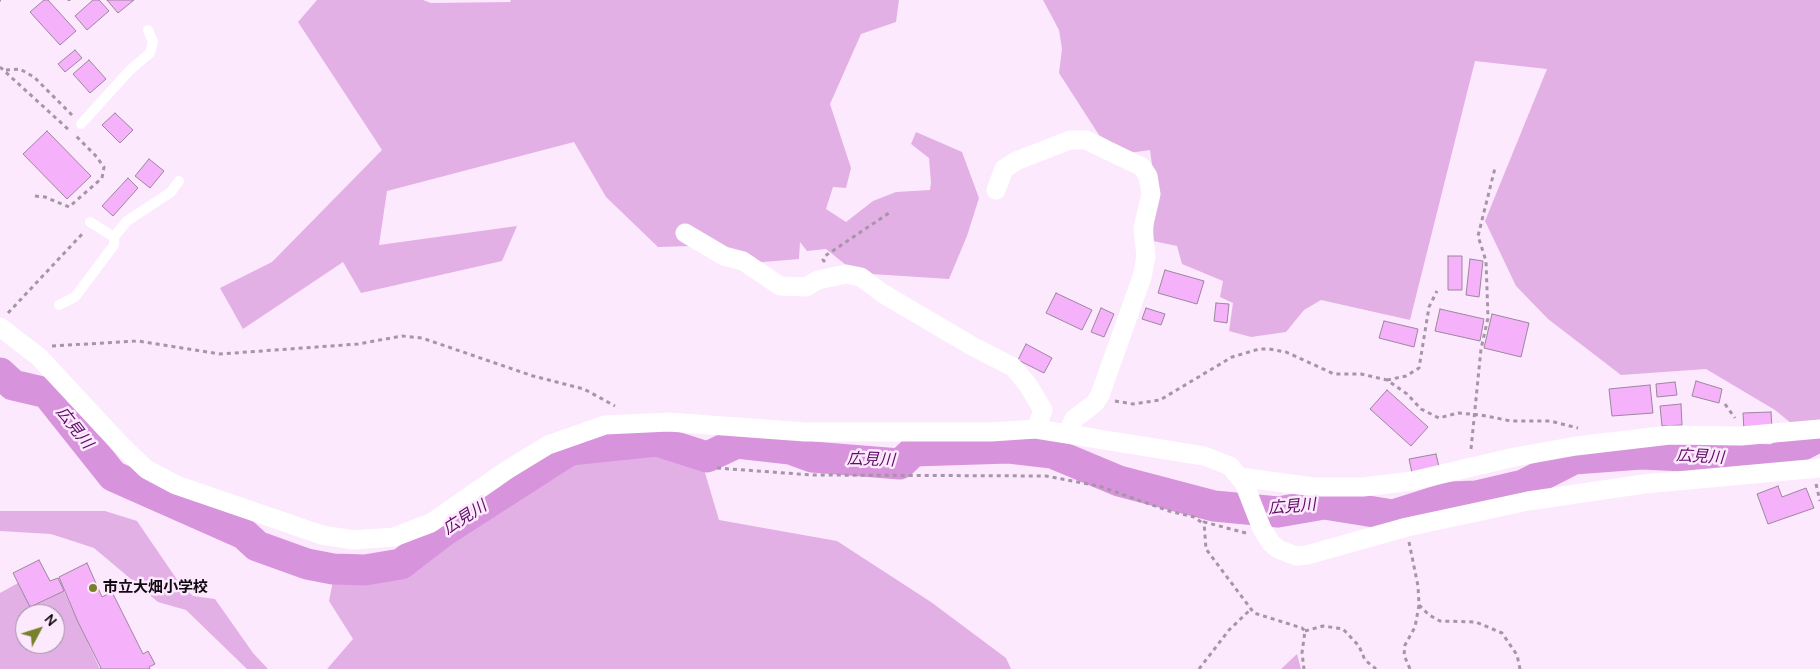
<!DOCTYPE html>
<meta charset="utf-8">
<style>
body{margin:0}
#map{position:relative;width:1820px;height:669px;overflow:hidden;background:#fce9fd;font-family:Manrope,sans-serif}
canvas{display:block}
.north{position:absolute;left:15px;top:604px;width:50px;height:50px;box-sizing:border-box;background:#fce9fd;border:1px solid #9e8f9f;border-radius:50%;rotate:50deg;font-size:14px;font-weight:700;line-height:20px;text-align:center;color:#110911}
.north::after{content:'';display:block;margin:auto;width:18px;height:22px;background:#78802b;clip-path:polygon(50% 0,100% 100%,50% 72%,0 100%)}
</style>
<div id="map">
<canvas width="1820" height="669"></canvas>
<div class="north">N</div>
</div>
<script>
const g = document.querySelector('canvas').getContext('2d');
g.lineJoin = 'round';
function fillPath(path, color) { g.fillStyle = color; g.fill(path, 'evenodd'); }
const poly = rows => new Path2D(rows.map(r => 'M' + r).join(''));
function strokePath(path, color, width, dash) { g.strokeStyle = color; g.lineWidth = width; g.lineCap = dash ? 'butt' : 'round'; g.setLineDash(dash || []); g.stroke(path); }
function label(font, color, halo, rows, align = 'center') {
  g.font = font + ' Manrope,"Noto Sans JP",sans-serif'; g.lineWidth = 5; g.setLineDash([]); g.textBaseline = 'middle'; g.strokeStyle = halo; g.fillStyle = color; for (const [text, x, y, turn = 0] of rows) {
    g.save(); g.translate(x, y); g.rotate((+turn || 0) * Math.PI / 180); g.textAlign = isNaN(turn) ? turn : align; if (halo) g.strokeText(text, 0, 0); g.fillText(text, 0, 0); g.restore();
  }
}
const green = poly([
 [317,0,423,0,431,3,510,2,511,0,899,0,896,22,861,34,830,104,851,168,846,188,833,187,826,209,846,222,873,201,896,192,930,190,931,183,929,158,911,144,916,132,962,152,979,198,967,236,949,279,856,273,826,249,807,251,800,242,799,259,751,263,723,245,658,247,606,197,574,142,387,191,379,245,517,226,502,261,361,293,343,262,243,329,220,288,272,262,382,150,298,22],
 [1043,0,1820,0,1820,447,1775,410,1706,369,1621,375,1548,319,1516,286,1485,221,1547,69,1475,61,1410,320,1321,300,1304,310,1286,332,1251,337,1229,331,1233,303,1220,297,1223,281,1182,264,1177,246,1153,241,1155,187,1150,150,1129,153,1099,135,1059,73,1062,49,1059,30],
 [650,449,703,466,719,520,837,541,931,602,1006,658,1011,669,327,669,353,639,329,601,333,581,382,578,414,566,570,462],
 [0,511,105,511,137,521,178,581,193,596,215,599,253,653,268,669,247,669,186,610,158,602,94,548,51,534,0,531],
 [18,583,31,607,64,591,100,669,0,669,0,593],
 [25,614,55,614,55,644,25,644],
 [1297,654,1301,669,1281,669]
]);
const river = poly([
 [0,373,13,385,47,393,113,476,244,534,257,546,307,564,333,569,365,570,401,564,444,531,570,450,657,441,707,457,737,443,790,449,812,457,900,464,914,451,1009,448,1052,453,1119,481,1214,506,1278,512,1324,504,1393,515,1450,497,1476,496,1523,485,1574,459,1641,454,1774,460,1820,436]
]);
const building = poly([
 [44,0,48,0,76,31,60,45,30,12,44,0],
 [93,0,99,0,109,11,87,30,75,16,93,0],
 [107,0,134,0,118,13,107,0],
 [75,50,82,58,65,72,58,64,75,50],
 [89,60,106,79,90,93,73,74,89,60],
 [115,113,133,130,120,143,102,125,115,113],
 [47,131,91,176,67,199,23,154,47,131],
 [149,159,164,171,150,188,135,176,149,159],
 [128,178,138,188,113,216,102,206,128,178],
 [1448,256,1462,256,1462,290,1448,290,1448,256],
 [1470,259,1483,261,1479,297,1466,295,1470,259],
 [1165,270,1204,281,1197,304,1158,293,1165,270],
 [1056,293,1092,310,1082,330,1046,313,1056,293],
 [1216,303,1229,304,1227,323,1214,321,1216,303],
 [1101,308,1114,314,1104,337,1091,332,1101,308],
 [1146,308,1165,314,1161,325,1142,319,1146,308],
 [1440,309,1484,319,1480,341,1435,331,1440,309],
 [1492,314,1529,323,1521,357,1484,348,1492,314],
 [1384,321,1418,329,1414,347,1379,338,1384,321],
 [1026,344,1052,358,1044,373,1018,360,1026,344],
 [1696,381,1722,389,1719,403,1692,396,1696,381],
 [1675,382,1677,395,1657,397,1656,384,1675,382],
 [1650,385,1653,413,1612,416,1609,389,1650,385],
 [1387,390,1428,427,1411,446,1370,409,1387,390],
 [1681,404,1682,425,1662,426,1660,406,1681,404],
 [1771,412,1772,429,1744,431,1743,413,1771,412],
 [1436,454,1439,467,1412,473,1409,459,1436,454],
 [1778,486,1782,497,1806,488,1814,508,1768,524,1757,494,1778,486],
 [39,560,50,581,58,578,64,591,30,607,13,573,39,560],
 [87,563,102,597,112,592,143,654,148,651,155,664,149,667,150,669,100,669,101,668,78,622,59,577,87,563]
]);
const path = poly([
 [0,0,1,0],
 [69,0,69,1],
 [0,67,69,130],
 [6,70,20,69,34,77,72,115],
 [35,196,45,197,69,207,102,178,104,167,95,155,76,136],
 [825,262,823,260,825,256,889,213],
 [8,313,84,232],
 [52,346,138,341,220,354,358,344,402,336,422,338,533,376,584,389,615,406],
 [1387,380,1406,376,1419,368,1429,307,1437,291],
 [1115,401,1133,404,1160,400,1232,357,1259,349,1269,349,1286,352,1334,374,1361,374,1387,380,1407,394,1421,409,1439,418,1458,413,1481,415,1511,421,1550,421,1578,428],
 [1725,404,1735,418],
 [1471,449,1481,349,1488,318,1486,261,1478,236,1495,168],
 [717,468,812,475,1046,476,1099,486,1169,511,1194,517,1204,524],
 [1816,484,1820,501],
 [1246,533,1204,522,1206,549,1254,613,1302,628,1305,631,1302,653,1304,669],
 [1409,542,1418,586,1419,605,1415,627,1405,645,1404,655,1410,669],
 [1419,605,1429,615,1440,621,1476,622,1502,633,1517,655,1520,669],
 [1305,631,1323,626,1343,629,1359,646,1365,660,1376,669],
 [1199,669,1229,630,1251,609]
]);
const lane = poly([
 [81,124,130,70,150,53,153,42,148,30],
 [114,237,127,221,171,192,179,181],
 [59,305,75,297,114,245,114,237,90,222]
]);
const street = poly([
 [996,190,1004,169,1016,161,1070,140,1086,140,1142,167,1148,176,1151,194,1143,228,1146,257,1142,277,1100,395,1095,403,1074,419,1067,434],
 [685,233,724,256,743,261,780,286,806,287,818,280,846,274,861,277,882,293,972,346,1013,367,1028,385,1043,410,1036,429],
 [0,327,39,357,119,443,146,469,176,485,322,535,354,540,394,537,431,523,507,470,548,445,605,425,669,422,805,432,991,432,1036,429,1204,456,1230,466,1244,483,1262,529,1271,543,1278,549,1296,556,1307,555,1407,527,1528,501,1644,484,1820,468],
 [1239,477,1314,487,1363,487,1412,481,1515,457,1576,446,1670,435,1741,436,1820,429]
]);
const markers = [
 [93,588,5,"#78802b"]
];
const poiNames = [
 ["市立大畑小学校",103,588]
];
const waterNames = [
 ["広見川",74,428,52],
 ["広見川",1700,457,3],
 ["広見川",871,460,2],
 ["広見川",1292,507,-5],
 ["広見川",465,518,-33]
];
fillPath(green, '#e2b0e5');
strokePath(river, '#d794dc', 31);
fillPath(building, '#f6b1fb');
strokePath(building, '#9b869c', 1);
strokePath(path, '#a596a6', 3, [4, 4]);
strokePath(lane, '#fff', 10);
strokePath(street, '#fff', 19);
for (const [x, y, r, color] of markers) { const dot = new Path2D(); dot.arc(x, y, r, 0, 2 * Math.PI); g.fillStyle = color; g.fill(dot); strokePath(dot, '#fce9fd', 2); }
label('bold 15px', '#110911', '#fce9fd', poiNames, 'left');
label('italic 16px', '#5f0b66', '#fce9fd', waterNames);
</script>
